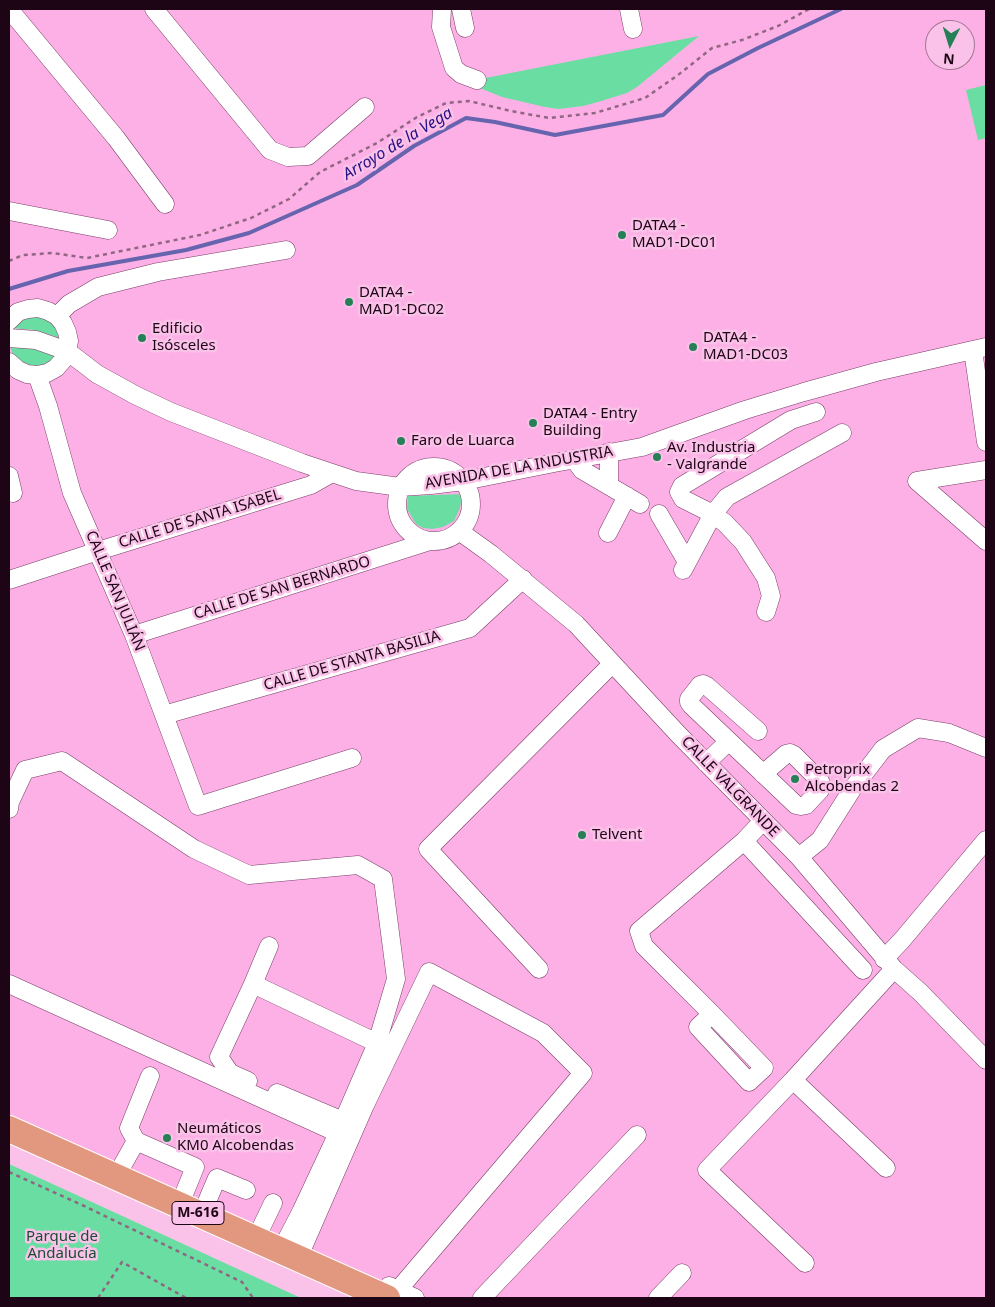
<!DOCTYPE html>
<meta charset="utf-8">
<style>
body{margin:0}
#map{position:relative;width:995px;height:1307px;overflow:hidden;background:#fac2e8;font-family:"Noto Sans",sans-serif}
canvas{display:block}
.frame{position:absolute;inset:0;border:10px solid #1d0516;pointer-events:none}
.north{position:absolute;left:925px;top:20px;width:50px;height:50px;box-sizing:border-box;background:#fac2e8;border:1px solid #a27694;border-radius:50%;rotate:185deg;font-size:14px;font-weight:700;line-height:20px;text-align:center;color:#1d0516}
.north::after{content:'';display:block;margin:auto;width:18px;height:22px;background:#268056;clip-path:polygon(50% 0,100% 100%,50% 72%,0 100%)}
</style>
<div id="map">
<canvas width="995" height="1307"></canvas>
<div class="frame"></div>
<div class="north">N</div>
</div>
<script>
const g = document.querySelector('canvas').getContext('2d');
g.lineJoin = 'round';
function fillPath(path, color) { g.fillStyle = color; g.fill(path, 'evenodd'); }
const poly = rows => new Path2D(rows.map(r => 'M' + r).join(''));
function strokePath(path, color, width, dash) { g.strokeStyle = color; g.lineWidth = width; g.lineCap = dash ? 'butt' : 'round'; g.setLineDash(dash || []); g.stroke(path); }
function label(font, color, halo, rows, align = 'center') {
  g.font = font + ' "Noto Sans",sans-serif'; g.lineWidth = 5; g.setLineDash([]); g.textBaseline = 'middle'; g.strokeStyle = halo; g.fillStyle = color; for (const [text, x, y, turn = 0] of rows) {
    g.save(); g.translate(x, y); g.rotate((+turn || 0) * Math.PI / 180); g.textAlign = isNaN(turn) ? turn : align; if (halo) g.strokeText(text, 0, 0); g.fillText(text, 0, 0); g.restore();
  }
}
const built = poly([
 [9,9,986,9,986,1298,414,1298,9,1128],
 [935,30,965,30,965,60,935,60]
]);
const green = poly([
 [699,36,637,87,627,93,598,102,583,106,558,109,545,107,502,97,465,82],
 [986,85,986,138,978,140,966,90],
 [34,313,56,323,61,340,54,336,34,330,11,328,12,325],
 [10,347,30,348,54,355,55,357,52,360,40,366,32,366,22,362,17,358,13,354],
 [462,494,460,508,454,521,443,527,432,529,423,528,416,524,407,509,408,496],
 [9,1164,301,1298,9,1298]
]);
const stream = poly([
 [9,289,68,271,186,250,249,233,357,185,414,146,466,118,495,122,555,135,663,115,708,74,758,48,841,9]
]);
const path = poly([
 [9,261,23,255,53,253,87,258,200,235,251,218,289,199,320,172,377,143,417,117,446,103,469,101,511,111,549,118,595,113,645,98,678,75,712,48,742,40,778,26,809,9],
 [9,1172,82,1205,242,1282,253,1298],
 [98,1298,122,1262,186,1298]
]);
const minor = poly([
 [9,9,116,138,165,204],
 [154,9,270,150,288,157,308,156,365,107],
 [442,9,441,27,454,68,461,74,477,80],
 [461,9,465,28],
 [629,9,633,29],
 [9,211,108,230],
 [57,316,69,304,98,287,158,272,286,250],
 [9,321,18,312,28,309,38,308,48,311,57,316,63,323,67,332,69,341,67,351,63,360,56,368,47,373,37,375,27,374,18,370,9,362],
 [9,338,36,340,67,351,97,374,135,395,171,412,302,463,356,481,400,487,431,485,464,481,554,463,642,447,745,410,804,392,876,372,986,347],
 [973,350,986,442],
 [37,375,48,406,72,493,134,635,198,806,352,758],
 [574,459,582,470,640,504],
 '397 504a37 37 0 1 1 74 0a37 37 0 1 1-74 0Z',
 [986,470,917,481,986,541],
 [9,476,13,493],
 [609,485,609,452],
 [659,514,687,562],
 [459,531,491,554,576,624,678,734,799,857,894,969,920,992,986,1060],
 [608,533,627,496],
 [683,570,713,514,727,497,842,433],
 [9,580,98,551,311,485,332,473],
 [766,612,771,596,766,578,743,542,725,523,713,514,683,499,679,492,682,486,791,420,816,412],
 [134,635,430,541],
 [164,715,470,628,523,579],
 [758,731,707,686,703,684,700,685,689,699,689,702,691,705,796,805,801,806,806,805,820,790,822,786,820,781,794,755,790,753,786,754,763,774],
 [706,763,728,742],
 [9,809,10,802,25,770,62,761,194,849,249,875,358,865,383,879,396,979,377,1043,338,1133,301,1212,287,1239],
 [763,821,744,841,863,970],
 [799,857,820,840,853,788,883,749,918,728,949,733,986,748],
 [269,946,253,984,377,1043],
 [884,959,902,940,986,840],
 [539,969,428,849,612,664],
 [9,984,338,1133],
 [712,1014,698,1027,749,1082,764,1068,712,1014,644,946,639,931,744,841],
 [793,1080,886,1168],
 [248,1081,230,1073,219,1057,253,984],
 [277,1093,343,1121],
 [136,1141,129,1128,150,1076],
 [122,1166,136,1141,195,1167,184,1194],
 [206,1204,217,1178,246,1190],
 [261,1228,273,1203],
 [303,1247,365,1105,429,972,543,1033,583,1073,398,1290],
 [805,1263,707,1170,793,1080,894,969],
 [389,1286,415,1298],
 [482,1298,637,1135],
 [658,1298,682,1273]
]);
const highway = poly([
 [9,1129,387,1298]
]);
const markers = [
 [622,235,5,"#268056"],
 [349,302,5,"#268056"],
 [142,338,5,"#268056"],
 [693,347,5,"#268056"],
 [533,423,5,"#268056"],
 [401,441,5,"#268056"],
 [657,457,5,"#268056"],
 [795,779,5,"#268056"],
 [582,835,5,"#268056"],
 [167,1138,5,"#268056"]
];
const shields = [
 [198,1213,52]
];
const shieldNames = [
 ["M-616",198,1213]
];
const poiNames = [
 ["DATA4 -",632,226],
 ["MAD1-DC01",632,243],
 ["DATA4 -",359,293],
 ["MAD1-DC02",359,310],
 ["Edificio",152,329],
 ["Isósceles",152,346],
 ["DATA4 -",703,338],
 ["MAD1-DC03",703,355],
 ["DATA4 - Entry",543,414],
 ["Building",543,431],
 ["Faro de Luarca",411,441],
 ["Av. Industria",667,448],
 ["- Valgrande",667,465],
 ["Petroprix",805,770],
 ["Alcobendas 2",805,787],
 ["Telvent",592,835],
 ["Neumáticos",177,1129],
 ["KM0 Alcobendas",177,1146]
];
const streetNames = [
 ["AVENIDA DE LA INDUSTRIA",519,468,-10],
 ["CALLE DE SANTA ISABEL",200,519,-17],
 ["CALLE DE SAN BERNARDO",282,588,-17],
 ["CALLE SAN JULIÁN",115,591,67],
 ["CALLE DE STANTA BASILIA",352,661,-16],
 ["CALLE VALGRANDE",730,787,46]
];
const parkNames = [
 ["Parque de",62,1237],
 ["Andalucía",62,1254]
];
const waterNames = [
 ["Arroyo de la Vega",398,144,-31]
];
fillPath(built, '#fdb0e5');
fillPath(green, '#6adea2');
strokePath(stream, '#6664ae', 4);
strokePath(minor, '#7a3e69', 19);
strokePath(highway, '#fff', 28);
strokePath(path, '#906783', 2.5, [4, 4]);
strokePath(minor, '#fff', 18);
strokePath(highway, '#e2987f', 26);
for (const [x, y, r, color] of markers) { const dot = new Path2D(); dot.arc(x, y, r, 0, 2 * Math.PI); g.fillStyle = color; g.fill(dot); strokePath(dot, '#fac2e8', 2); }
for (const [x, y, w] of shields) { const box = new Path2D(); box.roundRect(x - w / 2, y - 11.5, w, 23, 4); g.fillStyle = '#fac2e8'; g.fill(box); strokePath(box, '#1d0516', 1); }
label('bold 14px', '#1d0516', null, shieldNames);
label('15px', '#1d0516', '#fac2e8', poiNames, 'left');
label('15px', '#1d0516', '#fac2e8', streetNames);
label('15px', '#194c33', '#fac2e8', parkNames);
label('italic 16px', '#280f86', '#fac2e8', waterNames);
</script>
